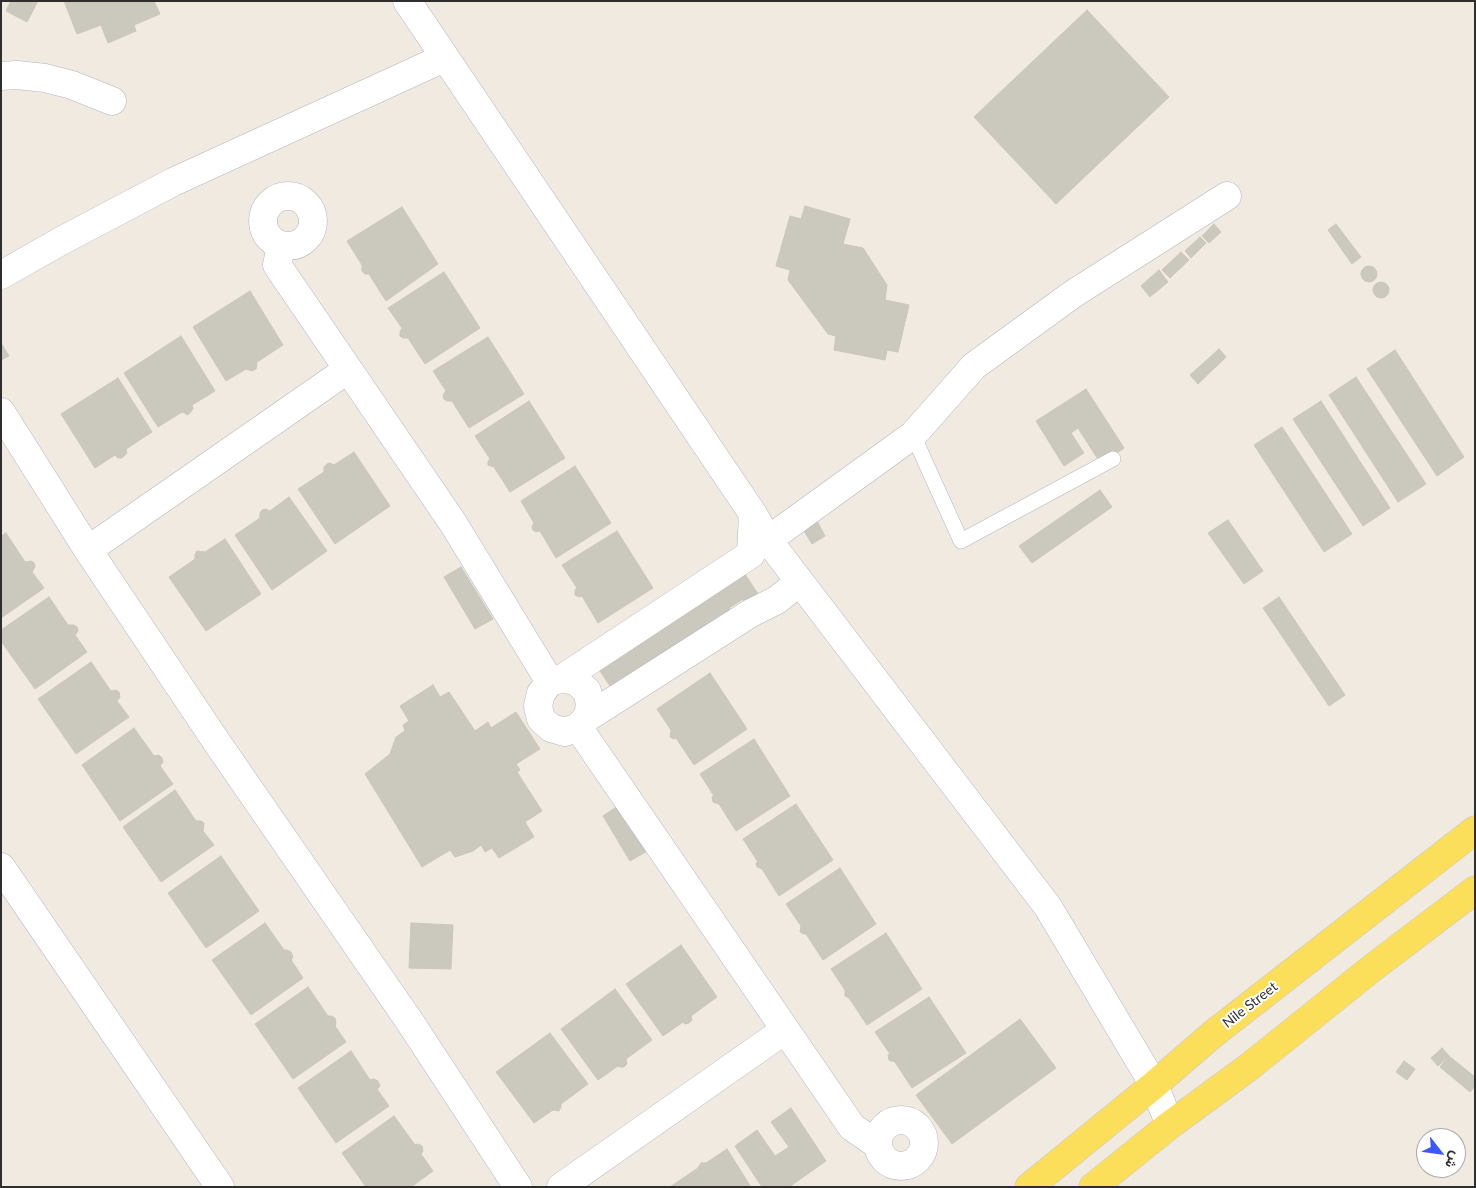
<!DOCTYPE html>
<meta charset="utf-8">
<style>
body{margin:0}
#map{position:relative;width:1476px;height:1188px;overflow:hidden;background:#f0eae0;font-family:Lato,Vazirmatn,sans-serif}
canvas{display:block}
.frame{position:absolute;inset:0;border:2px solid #2e2e2e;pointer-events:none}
.north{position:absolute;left:1416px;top:1128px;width:50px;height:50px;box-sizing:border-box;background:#fff;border:1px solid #ababab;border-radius:50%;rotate:120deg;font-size:14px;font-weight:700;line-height:20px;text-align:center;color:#2e2e2e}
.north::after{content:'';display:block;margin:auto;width:18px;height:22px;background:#3e57ff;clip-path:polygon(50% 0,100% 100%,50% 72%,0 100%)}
</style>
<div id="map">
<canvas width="1476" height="1188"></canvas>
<div class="frame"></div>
<div class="north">ش</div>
</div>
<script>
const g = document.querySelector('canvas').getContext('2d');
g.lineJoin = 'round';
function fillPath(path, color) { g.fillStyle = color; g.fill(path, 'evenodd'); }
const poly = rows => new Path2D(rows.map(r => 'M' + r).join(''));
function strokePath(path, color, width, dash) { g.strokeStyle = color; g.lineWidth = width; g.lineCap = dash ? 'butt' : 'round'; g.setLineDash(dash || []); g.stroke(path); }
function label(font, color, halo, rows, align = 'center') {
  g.font = font + ' Lato,sans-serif'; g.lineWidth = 4; g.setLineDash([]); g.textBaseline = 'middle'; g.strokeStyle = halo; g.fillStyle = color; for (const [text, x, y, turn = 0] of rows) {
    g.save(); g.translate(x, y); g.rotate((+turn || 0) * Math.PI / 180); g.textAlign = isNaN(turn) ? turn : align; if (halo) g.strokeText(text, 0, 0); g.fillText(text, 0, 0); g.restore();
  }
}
const building = poly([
 [11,1,38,1,27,22,6,11,11,1],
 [64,1,154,1,160,14,134,25,136,31,108,43,101,25,77,34,64,1],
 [1087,10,1169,97,1056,204,974,117,1087,10],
 [805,206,850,219,843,244,863,248,887,285,885,300,909,305,898,352,887,350,885,360,834,350,836,336,828,334,788,280,790,270,776,266,790,216,801,219,805,206],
 [402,207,438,264,386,301,369,274,365,274,362,271,362,265,347,241,402,207],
 [1214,224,1221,232,1209,243,1202,236,1214,224],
 [1336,224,1361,257,1352,264,1328,230,1336,224],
 [1200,237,1206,243,1191,258,1185,251,1200,237],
 [1181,252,1189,260,1170,278,1162,270,1181,252],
 '1361 274a8 8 0 1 1 16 0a8 8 0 1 1-16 0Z',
 [1159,270,1168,282,1150,297,1141,286,1159,270],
 [444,272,480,328,425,364,408,338,403,338,400,336,400,332,402,328,388,308,444,272],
 '1373 290a8 8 0 1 1 16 0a8 8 0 1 1-16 0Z',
 [250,291,283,345,257,362,256,369,252,371,246,369,226,381,193,327,250,291],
 [181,336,215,391,192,405,193,409,188,415,182,412,158,427,124,373,181,336],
 [488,337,524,394,469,428,452,401,447,401,444,399,443,395,446,391,433,371,488,337],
 [1,343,9,356,1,360,1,343],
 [1219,349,1226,357,1198,384,1190,375,1219,349],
 [1395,350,1464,457,1437,476,1367,369,1395,350],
 [1356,377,1426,484,1398,502,1329,395,1356,377],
 [118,378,152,432,126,449,127,453,122,458,118,458,115,455,95,468,61,414,118,378],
 [1086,389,1124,448,1101,464,1078,428,1071,433,1084,453,1064,466,1036,421,1086,389],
 [529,401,565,458,510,492,494,467,488,465,488,461,490,459,475,436,529,401],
 [1321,401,1390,508,1363,526,1293,419,1321,401],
 [1282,427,1352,534,1324,552,1254,445,1282,427],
 [354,452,390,506,335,544,298,489,324,472,324,467,327,464,330,463,334,465,354,452],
 [575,466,611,523,556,558,540,531,536,532,533,530,532,526,534,523,521,501,575,466],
 [1100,490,1112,507,1032,563,1019,546,1100,490],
 [289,497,327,551,272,590,235,535,260,518,260,513,262,510,266,509,270,511,289,497],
 [1228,520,1263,571,1244,584,1208,533,1228,520],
 [817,521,825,536,812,544,803,529,817,521],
 [617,531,653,588,598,623,582,596,579,597,575,595,575,590,577,588,562,565,617,531],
 [6,533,25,562,31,561,34,563,35,567,32,572,44,588,1,618,1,536,6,533],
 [225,539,261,594,206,631,169,577,195,559,195,555,197,551,205,552,225,539],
 [461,567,493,619,475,629,444,577,461,567],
 [741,568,758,594,745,603,743,599,729,608,731,612,614,692,596,665,741,568],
 [49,597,68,625,74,625,77,627,78,631,75,635,87,652,35,689,1,641,1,630,49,597],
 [1279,597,1345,695,1329,706,1263,608,1279,597],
 [91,662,111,691,116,690,119,692,120,697,117,701,129,717,76,754,38,699,91,662],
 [710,673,747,729,694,765,676,738,674,739,670,737,671,730,657,709,710,673],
 [433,685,440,697,449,692,475,731,488,722,491,728,516,712,540,749,516,764,520,770,517,772,542,811,525,822,534,837,499,858,492,848,485,852,481,845,473,851,455,857,450,850,422,867,365,774,390,754,396,737,405,731,403,725,409,721,400,706,433,685],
 [134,728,154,756,159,755,162,758,163,762,160,766,173,784,120,821,82,765,134,728],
 [754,739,790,796,736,831,719,804,713,802,712,797,714,796,700,774,754,739],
 [175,790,196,821,201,821,204,823,203,831,214,845,161,882,123,827,175,790],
 [621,804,649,850,630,861,603,816,621,804],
 [796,804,833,860,779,896,762,869,757,867,756,863,758,862,743,839,796,804],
 [221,856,259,911,206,948,168,893,221,856],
 [840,868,876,924,823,960,806,934,804,934,800,932,801,926,786,904,840,868],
 [265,923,284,950,287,950,291,952,293,957,291,960,303,978,251,1015,212,960,265,923],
 [411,923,453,925,451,969,409,968,411,923],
 [886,933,922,989,867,1025,849,998,845,996,845,990,831,969,886,933],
 [681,945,717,997,691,1016,692,1020,689,1023,685,1024,683,1022,663,1036,626,984,681,945],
 [308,987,328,1016,331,1016,335,1018,336,1022,335,1026,346,1042,293,1079,255,1024,308,987],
 [615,989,652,1040,626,1059,627,1064,624,1067,620,1067,618,1066,598,1080,561,1029,615,989],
 [929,997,966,1053,912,1088,895,1062,889,1060,888,1055,890,1054,875,1032,929,997],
 [1020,1019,1056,1068,952,1144,916,1095,1020,1019],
 [550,1033,588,1084,561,1104,561,1107,559,1111,553,1110,534,1123,496,1072,550,1033],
 [1442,1048,1449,1056,1438,1066,1431,1058,1442,1048],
 [351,1051,370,1080,374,1079,378,1081,380,1086,377,1089,389,1106,336,1143,298,1088,351,1051],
 [1449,1056,1475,1077,1475,1086,1470,1092,1440,1067,1449,1056],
 [1404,1061,1415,1069,1407,1080,1396,1072,1404,1061],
 [791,1108,826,1161,789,1187,762,1187,735,1146,757,1130,775,1156,789,1147,771,1122,791,1108],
 [394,1116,415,1145,418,1144,422,1146,423,1151,421,1154,433,1171,411,1187,366,1187,342,1153,394,1116],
 [727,1149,751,1187,670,1187,698,1168,701,1163,706,1163,727,1149]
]);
const lane = poly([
 [913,435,961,541,1113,459]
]);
const street = poly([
 [407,1,753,514,768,540,1048,907,1154,1085,1170,1125],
 [1,76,17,75,45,78,72,85,112,101],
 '263 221a25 25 0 1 1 50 0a25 25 0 1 1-50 0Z',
 [281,246,277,265,453,523,550,682],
 [1,275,61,241,173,182,444,58],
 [1,412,88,550,218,744,410,1022,518,1187],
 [768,540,913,435,974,366,1073,294,1227,196],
 [88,550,347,370],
 [563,678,577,682,587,691,590,704,588,717,578,727,565,732,551,728,541,719,538,706,541,693,550,682,563,678,751,554,753,514],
 [588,717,751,613,777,600,799,582],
 [578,727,852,1127,878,1145],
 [1,867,220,1187],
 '878 1143a23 23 0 1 1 46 0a23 23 0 1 1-46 0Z',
 [561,1187,785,1030]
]);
const primary = poly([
 [1029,1187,1154,1085,1213,1034,1475,830],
 [1093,1187,1170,1125,1249,1067,1371,969,1475,890]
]);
const streetNames = [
 ["Nile Street",1250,1005,-38]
];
fillPath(building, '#cbc8be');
strokePath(building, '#ccc6b9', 1);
strokePath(lane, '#b4b5c2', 16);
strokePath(street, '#b4b5c2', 29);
strokePath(primary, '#c9c9c9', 29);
strokePath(lane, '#fff', 15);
strokePath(street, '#fff', 28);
strokePath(primary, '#fbde5a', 28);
label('14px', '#2e2e2e', '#fff', streetNames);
</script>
